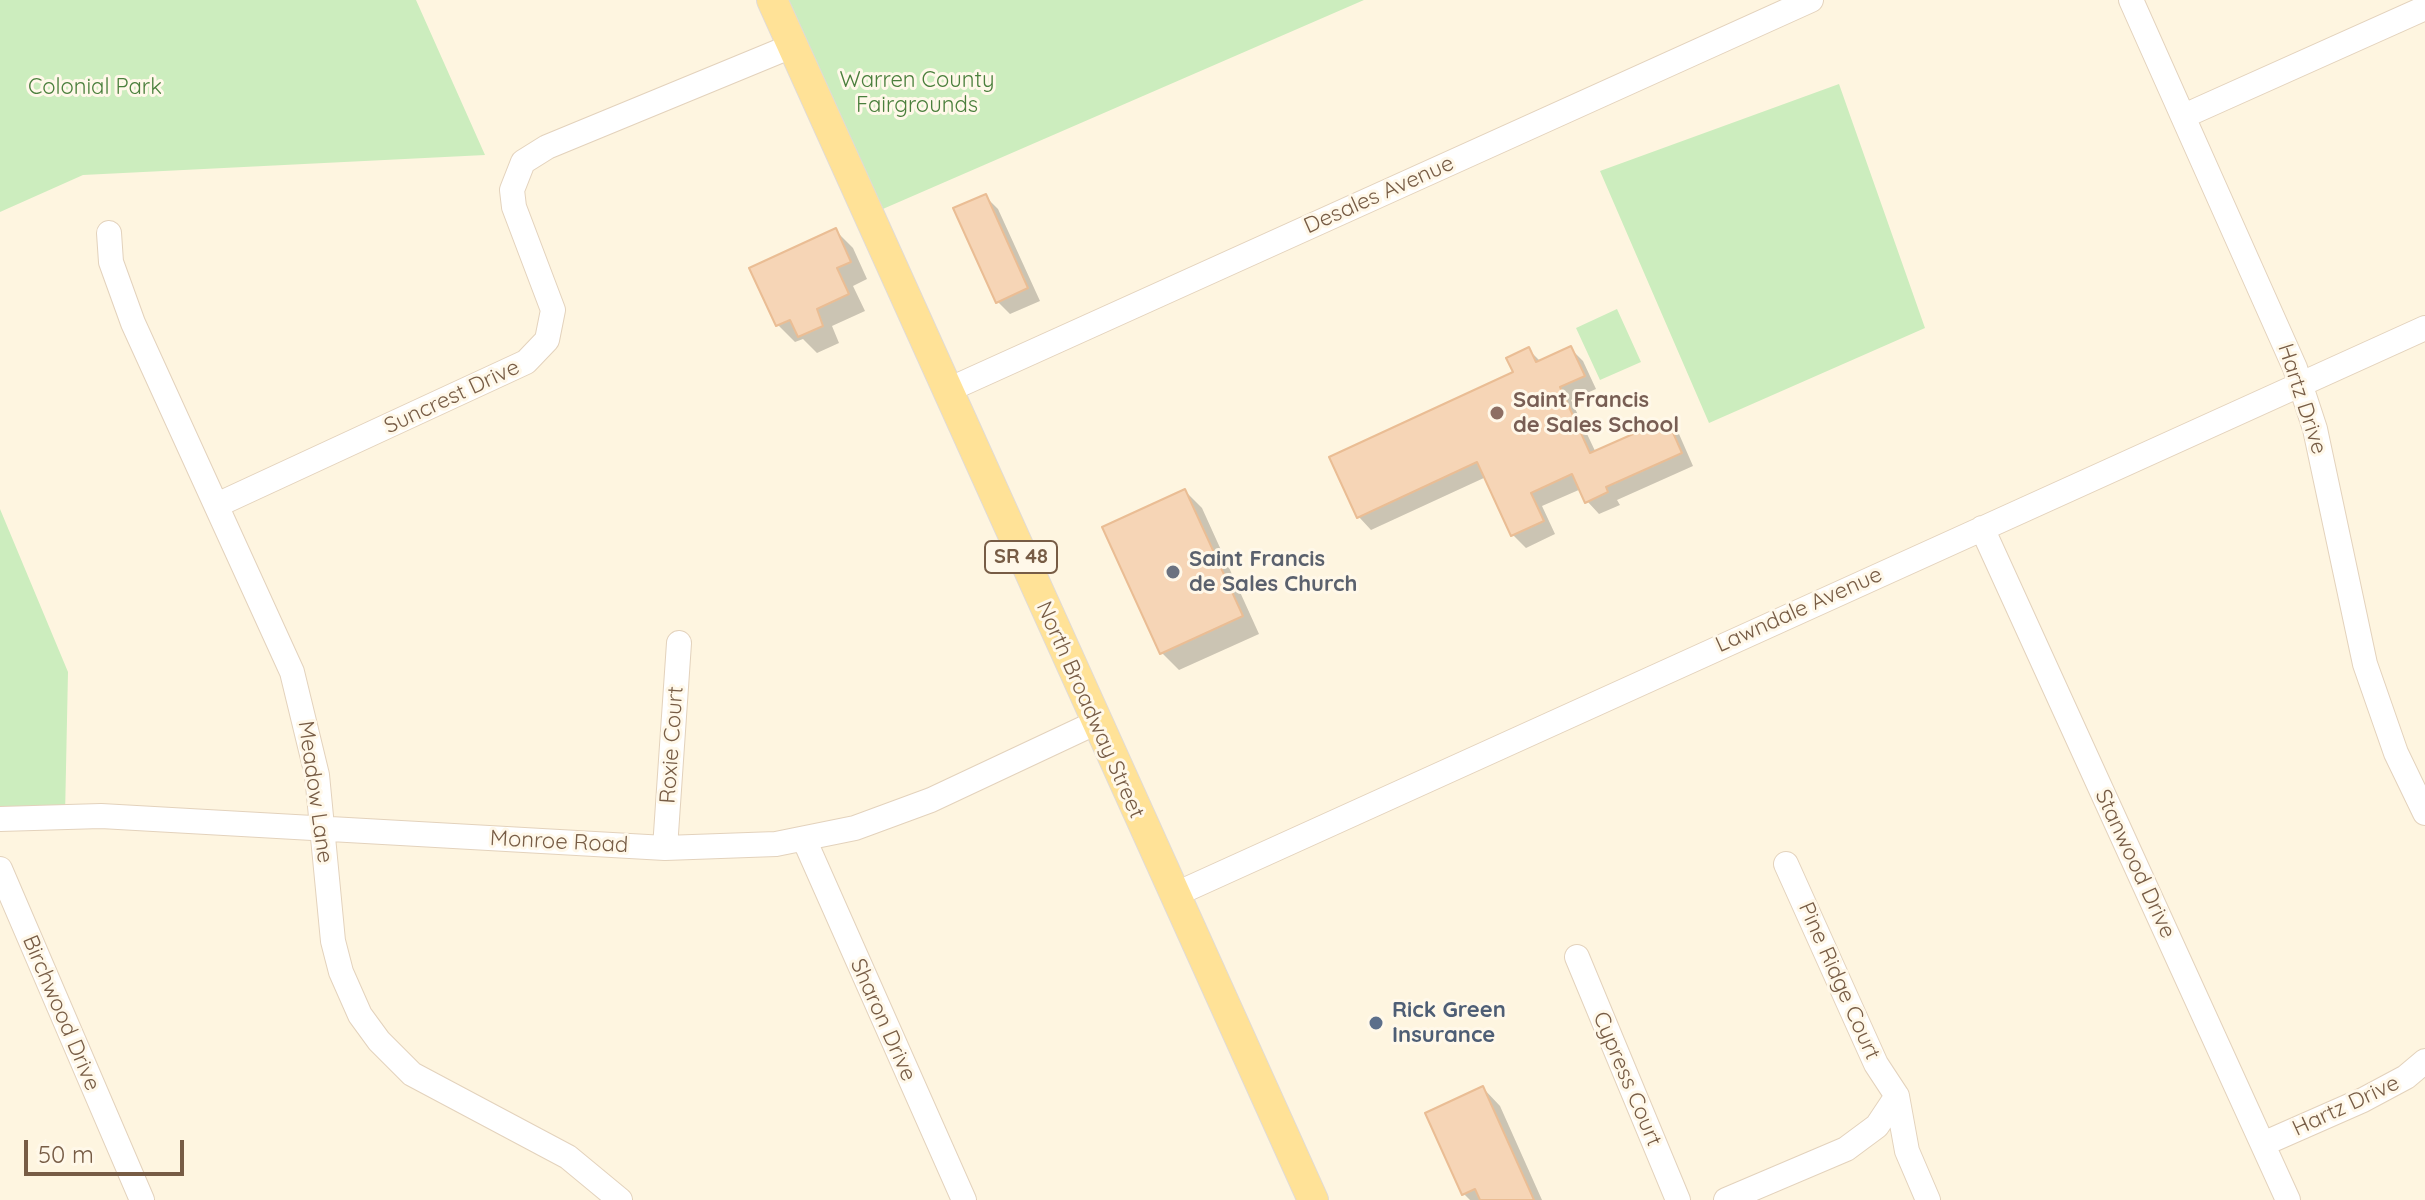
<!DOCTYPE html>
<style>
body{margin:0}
#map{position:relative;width:2425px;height:1200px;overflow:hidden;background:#fef5e0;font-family:Quicksand,sans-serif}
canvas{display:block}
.scale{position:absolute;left:24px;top:1140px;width:160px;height:36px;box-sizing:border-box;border:4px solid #775c45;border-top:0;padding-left:10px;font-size:24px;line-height:28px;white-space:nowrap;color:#775c45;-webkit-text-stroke:6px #fff8e9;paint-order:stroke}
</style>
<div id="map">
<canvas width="2425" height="1200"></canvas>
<div class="scale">50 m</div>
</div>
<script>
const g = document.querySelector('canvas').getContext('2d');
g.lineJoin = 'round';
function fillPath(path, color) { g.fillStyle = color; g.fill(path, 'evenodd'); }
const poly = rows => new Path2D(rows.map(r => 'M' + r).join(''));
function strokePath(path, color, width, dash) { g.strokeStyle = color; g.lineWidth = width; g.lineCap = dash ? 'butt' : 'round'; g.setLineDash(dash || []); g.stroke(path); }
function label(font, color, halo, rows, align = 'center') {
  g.font = font + ' Quicksand,sans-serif'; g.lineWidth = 6; g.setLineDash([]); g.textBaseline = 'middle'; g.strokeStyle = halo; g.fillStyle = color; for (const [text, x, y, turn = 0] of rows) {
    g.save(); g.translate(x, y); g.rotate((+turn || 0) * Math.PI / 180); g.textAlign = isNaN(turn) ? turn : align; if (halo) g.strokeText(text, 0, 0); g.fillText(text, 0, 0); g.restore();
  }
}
const green = poly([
 [0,0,416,0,485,155,83,175,0,212],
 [772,0,1364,0,869,215],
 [1839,84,1925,328,1709,423,1600,171],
 [1617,309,1641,362,1600,380,1576,328],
 [0,509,68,672,65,816,0,819]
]);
const shadow = poly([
 [985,196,998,209,1040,301,1010,314,997,301],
 [835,230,853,248,867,279,853,286,865,311,832,326,839,343,817,353,803,339,795,342,778,325],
 [1570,348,1583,361,1596,389,1571,400,1596,453,1666,421,1679,434,1693,466,1617,500,1620,505,1599,514,1587,501,1581,489,1542,506,1555,534,1526,548,1513,535,1486,477,1371,530,1359,517,1516,373,1529,350,1541,362],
 [1185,491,1202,508,1259,634,1179,670,1162,653],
 [1483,1088,1500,1106,1542,1200,1470,1200,1464,1194]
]);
const building = poly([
 [986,194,1028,288,996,303,953,208,986,194],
 [836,228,851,262,837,268,849,294,817,309,823,326,798,337,790,320,776,326,749,268,836,228],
 [1571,346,1585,376,1560,387,1590,453,1667,419,1682,453,1606,487,1608,492,1585,503,1572,474,1531,493,1544,521,1511,536,1477,462,1357,518,1329,457,1513,372,1506,358,1529,347,1536,362,1571,346],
 [1185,489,1243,616,1160,654,1102,527,1185,489],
 [1483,1086,1534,1200,1480,1200,1475,1189,1462,1195,1425,1113,1483,1086]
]);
const minor = poly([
 [2131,0,2295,368,2315,429,2365,664,2396,753,2425,813],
 [2184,116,2425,8],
 [109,233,111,262,133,323,292,672,317,775,333,941,341,972,360,1015,379,1041,412,1074,568,1157,620,1200],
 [946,391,1811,0],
 [217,505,526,362,547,340,553,310,514,207,512,190,523,162,547,147,792,46],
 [1982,528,2288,1200],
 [0,819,101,816,665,848,776,844,855,828,931,800,1095,723],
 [804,839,964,1200],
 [665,848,679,643],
 [1786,864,1876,1064,1897,1096,1907,1151,1928,1200],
 [0,869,142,1200],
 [1174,895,2425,328],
 [1577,957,1678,1200],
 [2263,1144,2363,1100,2406,1077,2425,1061],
 [1726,1200,1846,1149,1877,1126,1897,1096]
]);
const major = poly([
 [772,0,1313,1200]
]);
const markers = [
 [1497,413,8,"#8d6e63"],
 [1173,572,8,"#6b7280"],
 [1376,1023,8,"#5c6f8a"]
];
const shields = [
 [1021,557,72]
];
const shieldNames = [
 ["SR 48",1021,557]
];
const parkNames = [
 ["Warren County",917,80],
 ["Fairgrounds",917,105],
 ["Colonial Park",95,87]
];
const streetNames = [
 ["Desales Avenue",1379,195,-24],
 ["Suncrest Drive",452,397,-25],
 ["Hartz Drive",2302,399,72],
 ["Lawndale Avenue",1799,610,-24],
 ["North Broadway Street",1090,710,66],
 ["Roxie Court",672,745,-86],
 ["Meadow Lane",315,792,82],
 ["Monroe Road",559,842,3],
 ["Stanwood Drive",2135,864,65],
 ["Pine Ridge Court",1839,981,66],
 ["Birchwood Drive",61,1013,67],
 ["Sharon Drive",883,1020,66],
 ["Cypress Court",1627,1079,67],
 ["Hartz Drive",2346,1106,-25]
];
const educationNames = [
 ["Saint Francis",1513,400],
 ["de Sales School",1513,425]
];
const worshipNames = [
 ["Saint Francis",1189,559],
 ["de Sales Church",1189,584]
];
const serviceNames = [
 ["Rick Green",1392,1010],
 ["Insurance",1392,1035]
];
fillPath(green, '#ccedbe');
fillPath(shadow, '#0003');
fillPath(building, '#f6d5b6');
strokePath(building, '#eabd94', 2);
strokePath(minor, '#e3d2bc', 26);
strokePath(major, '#e1dbd6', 32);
strokePath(minor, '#fff', 24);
strokePath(major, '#ffe297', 30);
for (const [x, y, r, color] of markers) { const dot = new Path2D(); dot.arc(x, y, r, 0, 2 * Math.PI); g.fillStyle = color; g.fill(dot); strokePath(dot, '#fff8e9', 3); }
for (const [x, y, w] of shields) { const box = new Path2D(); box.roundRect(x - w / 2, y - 16, w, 32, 6); g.fillStyle = '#fff8e9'; g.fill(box); strokePath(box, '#775c45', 2); }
label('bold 20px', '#775c45', null, shieldNames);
label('22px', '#4a7f3c', '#fff8e9', parkNames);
label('22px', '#775c45', '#fff8e9', streetNames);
label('bold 22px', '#785e54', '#fff8e9', educationNames, 'left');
label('bold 22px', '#5b616d', '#fff8e9', worshipNames, 'left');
label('bold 22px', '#4e5e75', '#fff8e9', serviceNames, 'left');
</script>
